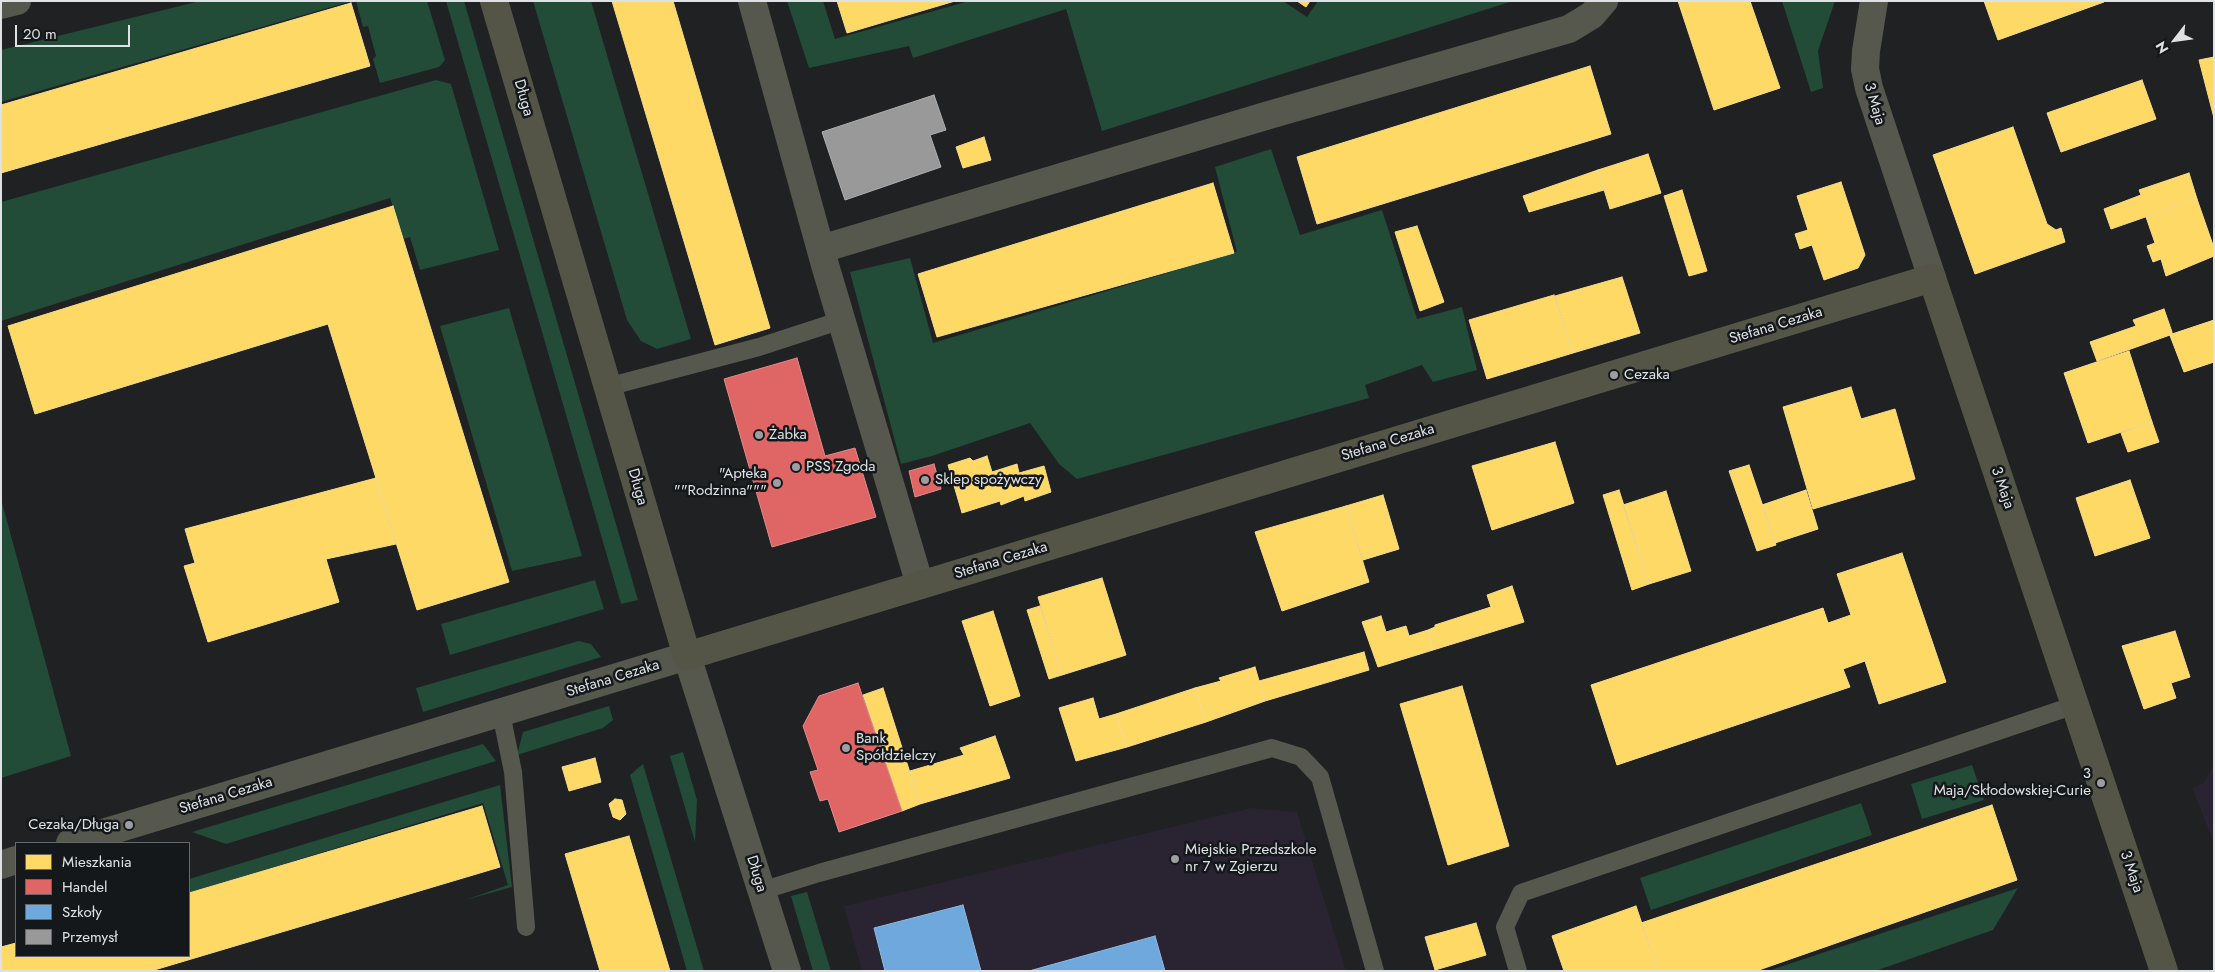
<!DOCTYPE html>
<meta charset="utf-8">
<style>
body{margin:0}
#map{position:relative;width:2215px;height:972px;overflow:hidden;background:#1f2123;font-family:Jost,sans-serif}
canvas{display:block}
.frame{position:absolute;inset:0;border:2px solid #dfe2e5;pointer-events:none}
.legend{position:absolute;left:15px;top:842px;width:175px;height:115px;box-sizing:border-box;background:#14181b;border:1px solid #65696c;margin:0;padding:6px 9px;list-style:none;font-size:15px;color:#dfe2e5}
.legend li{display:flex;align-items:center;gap:10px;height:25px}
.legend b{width:25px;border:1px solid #65696c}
.north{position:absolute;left:2150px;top:15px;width:50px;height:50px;-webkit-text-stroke:4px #14181b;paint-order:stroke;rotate:240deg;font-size:14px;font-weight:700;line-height:20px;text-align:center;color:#dfe2e5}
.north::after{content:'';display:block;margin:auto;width:18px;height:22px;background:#dfe2e5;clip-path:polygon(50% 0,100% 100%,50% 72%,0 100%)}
.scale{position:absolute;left:15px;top:25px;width:115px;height:22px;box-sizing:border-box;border:2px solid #dfe2e5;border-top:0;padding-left:6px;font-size:15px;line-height:18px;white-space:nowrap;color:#dfe2e5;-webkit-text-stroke:4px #14181b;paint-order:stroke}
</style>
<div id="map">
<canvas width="2215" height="972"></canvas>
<div class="frame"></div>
<ul class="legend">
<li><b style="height:14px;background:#ffd966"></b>Mieszkania</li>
<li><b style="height:14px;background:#e06666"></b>Handel</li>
<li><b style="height:14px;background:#6fa8dc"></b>Szkoły</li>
<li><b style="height:14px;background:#999"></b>Przemysł</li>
</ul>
<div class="north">N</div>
<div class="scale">20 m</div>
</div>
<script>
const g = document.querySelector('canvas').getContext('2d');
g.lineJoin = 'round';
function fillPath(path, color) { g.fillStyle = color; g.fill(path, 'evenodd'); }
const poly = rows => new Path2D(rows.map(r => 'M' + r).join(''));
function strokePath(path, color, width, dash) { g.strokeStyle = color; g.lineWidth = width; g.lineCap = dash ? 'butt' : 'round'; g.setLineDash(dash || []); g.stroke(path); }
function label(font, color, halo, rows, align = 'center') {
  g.font = font + ' Jost,sans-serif'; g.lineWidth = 5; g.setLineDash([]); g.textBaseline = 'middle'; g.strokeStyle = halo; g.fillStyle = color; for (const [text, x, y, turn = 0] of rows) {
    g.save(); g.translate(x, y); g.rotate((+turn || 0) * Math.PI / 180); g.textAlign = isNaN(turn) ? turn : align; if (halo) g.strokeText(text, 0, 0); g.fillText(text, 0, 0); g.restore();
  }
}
const education = poly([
 [2214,764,2214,843,2192,788,2204,783],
 [1251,808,1297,812,1346,971,862,971,844,906]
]);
const green = poly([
 [200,1,352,1,1,102,1,50],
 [356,1,427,1,445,60,439,67,380,83,373,59,376,56,368,26,363,27],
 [446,1,464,1,638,600,621,604],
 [533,1,591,1,691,339,657,349,641,341,627,320],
 [787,1,823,1,835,39,969,1,1283,1,1307,17,1318,1,1513,1,1102,131,1066,9,913,58,909,46,809,68],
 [1782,1,1835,1,1818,51,1823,88,1811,92],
 [436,80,451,84,499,250,420,270,410,237,404,239,390,198,1,321,1,202],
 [1271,149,1300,235,1382,210,1417,319,1462,307,1477,370,1433,382,1422,365,1365,385,1369,398,1077,479,1059,464,1030,423,932,456,901,464,850,272,910,258,933,343,1237,252,1215,167],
 [509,308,582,556,512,571,440,326],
 [1,499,71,756,1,778],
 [595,580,604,609,450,655,441,624],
 [579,641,591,644,601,657,423,712,416,688],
 [609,706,613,720,603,728,517,755,523,732],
 [483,744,496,761,226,844,192,832],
 [683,752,697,800,695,842,670,756],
 [643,764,704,971,687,971,630,775],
 [1972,765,1984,800,1922,819,1911,784],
 [500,785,512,887,465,900,508,885,483,803,209,887,208,890,189,896,189,879],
 [1861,803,1872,835,1651,910,1640,878],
 [2018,888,1993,930,1875,971,1768,971],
 [807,892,831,971,813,971,791,896]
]);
const homes = poly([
 [612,1,673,1,770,328,715,345,612,1],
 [837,1,955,1,847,33,837,1],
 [1297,1,1310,1,1306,7,1297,1],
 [1678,1,1750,1,1780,88,1714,110,1678,1],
 [1984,1,2104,1,2104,2,1998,40,1984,1],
 [351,3,370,66,1,173,1,105,351,3],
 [2214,57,2214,118,2199,60,2214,57],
 [1590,66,1611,134,1317,224,1297,157,1590,66],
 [2142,80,2156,119,2061,152,2047,113,2142,80],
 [2013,127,2047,224,2056,230,2061,228,2065,242,1975,274,1933,155,2013,127],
 [984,137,991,160,963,168,956,147,984,137],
 [1648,154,1661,193,1610,209,1598,170,1648,154],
 [1598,170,1604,190,1529,212,1523,196,1598,170],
 [2189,173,2197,199,2111,229,2104,209,2141,195,2139,190,2189,173],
 [1841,182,1865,255,1858,268,1824,280,1812,245,1800,249,1795,234,1808,230,1797,196,1841,182],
 [1213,183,1234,253,937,337,918,274,1213,183],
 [1682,190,1707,271,1689,276,1664,196,1682,190],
 [2197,199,2214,248,2214,256,2166,276,2161,259,2153,262,2147,246,2155,243,2146,217,2197,199],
 [393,206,509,582,417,610,328,324,35,414,8,326,393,206],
 [1417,226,1444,302,1420,311,1395,232,1417,226],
 [1622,277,1640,333,1573,353,1555,296,1622,277],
 [1554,295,1573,353,1487,379,1469,320,1554,295],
 [2164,309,2172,332,2169,333,2170,335,2097,361,2090,342,2136,326,2133,320,2164,309],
 [2214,320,2214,362,2184,372,2169,333,2172,332,2172,334,2214,320],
 [2129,351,2152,422,2088,443,2064,373,2129,351],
 [1851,387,1861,419,1895,409,1915,479,1813,509,1783,407,1851,387],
 [2152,422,2159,442,2128,452,2121,433,2152,422],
 [1555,442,1574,503,1492,530,1472,466,1555,442],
 [987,456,992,472,1017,464,1019,473,1044,466,1051,492,1025,501,1024,496,1001,505,1000,501,962,513,948,465,970,458,973,461,987,456],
 [1749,465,1776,545,1757,551,1729,471,1749,465],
 [376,478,396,544,326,559,339,602,208,642,184,566,195,563,185,529,376,478],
 [2130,480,2150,538,2095,556,2076,498,2130,480],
 [1619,490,1649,584,1632,590,1603,495,1619,490],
 [1806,490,1818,529,1775,543,1762,505,1806,490],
 [1666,491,1691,571,1649,584,1623,505,1666,491],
 [1383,495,1399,549,1363,560,1346,506,1383,495],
 [1346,506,1369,582,1282,611,1255,532,1346,506],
 [1902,553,1946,682,1879,704,1865,661,1843,669,1850,687,1617,765,1591,685,1823,608,1828,623,1851,615,1837,574,1902,553],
 [1102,578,1126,655,1062,675,1038,597,1102,578],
 [1512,586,1524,622,1433,650,1428,630,1435,627,1435,625,1491,607,1487,595,1512,586],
 [1040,606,1062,675,1049,679,1027,610,1040,606],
 [993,611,1020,696,990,706,962,621,993,611],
 [1381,616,1386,632,1406,626,1409,636,1428,630,1433,650,1378,667,1362,622,1381,616],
 [2175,631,2190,677,2171,683,2176,698,2144,709,2122,646,2175,631],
 [1364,652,1369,670,1265,701,1259,681,1364,652],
 [1255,667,1265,701,1206,722,1195,688,1221,681,1219,678,1255,667],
 [1462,686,1509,846,1448,865,1400,704,1462,686],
 [883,688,920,804,902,811,863,695,883,688],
 [1195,688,1206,722,1127,747,1116,714,1195,688],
 [1093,698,1099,719,1116,714,1127,747,1076,761,1059,708,1093,698],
 [995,736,1010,778,920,804,910,771,964,755,960,748,995,736],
 [595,758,601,782,569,791,562,767,595,758],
 [615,799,622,800,626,814,620,820,613,817,609,804,615,799],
 [1992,805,2017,880,1756,971,1658,971,1641,923,1992,805],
 [482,806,500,867,151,971,1,971,1,947,16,943,16,956,189,956,189,893,482,806],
 [629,836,670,971,600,971,565,854,629,836],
 [1636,906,1658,971,1564,971,1552,936,1636,906],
 [1476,923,1486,955,1435,970,1425,937,1476,923]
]);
const shops = poly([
 [797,358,825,456,855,448,876,517,772,547,724,379,797,358],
 [934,464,941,489,915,497,909,471,934,464],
 [858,683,902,811,839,832,828,799,820,801,810,772,818,770,803,726,819,696,858,683]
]);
const schools = poly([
 [963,905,981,971,885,971,874,928,963,905],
 [1155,936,1165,971,1029,971,1155,936]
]);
const industry = poly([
 [934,95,946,130,930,135,941,167,845,200,822,132,934,95]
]);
const service = poly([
 [607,387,759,347,842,320],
 [501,713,513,772,526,927],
 [761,891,819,873,1272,748,1301,757,1320,777,1375,971],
 [1518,971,1505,927,1521,893,2075,705]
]);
const minor = poly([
 [752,1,825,265,920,585],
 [1,5,17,1],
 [821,249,1269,115,1569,29,1592,15,1604,1]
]);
const tertiary = poly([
 [1874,1,1866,51,1865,69,1869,88,1932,278],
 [70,843,687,656,787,971],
 [1,865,16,860]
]);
const secondary = poly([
 [494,1,687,656,1932,278,2164,971]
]);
const markers = [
 [1614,375,5,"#9c9ea1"],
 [759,435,5,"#9c9ea1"],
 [796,467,5,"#9c9ea1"],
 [925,480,5,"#9c9ea1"],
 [777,483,5,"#9c9ea1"],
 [846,748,5,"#9c9ea1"],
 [2101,783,5,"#9c9ea1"],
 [129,825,5,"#9c9ea1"],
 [1175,859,5,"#9c9ea1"]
];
const streetNames = [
 ["Długa",523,98,74],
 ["3 Maja",1874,104,74],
 ["Stefana Cezaka",1776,326,-17],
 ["Stefana Cezaka",1388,443,-17],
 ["Długa",637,487,74],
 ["3 Maja",2002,488,71],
 ["Stefana Cezaka",1001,561,-17],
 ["Stefana Cezaka",613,679,-17],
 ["Stefana Cezaka",226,796,-17],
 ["3 Maja",2131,872,71],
 ["Długa",756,874,73]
];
const poiNames = [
 ["Cezaka",1624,375],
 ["Żabka",769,435],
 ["PSS Zgoda",806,467],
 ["\"Apteka",767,474,"right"],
 ["\"\"Rodzinna\"\"\"",767,491,"right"],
 ["Sklep spożywczy",935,480],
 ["Bank",856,739],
 ["Spółdzielczy",856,756],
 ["3",2091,774,"right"],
 ["Maja/Skłodowskiej-Curie",2091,791,"right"],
 ["Cezaka/Długa",119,825,"right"],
 ["Miejskie Przedszkole",1185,850],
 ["nr 7 w Zgierzu",1185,867]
];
fillPath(education, '#2a2331');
fillPath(green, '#224b38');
fillPath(homes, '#ffd966');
strokePath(homes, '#f5dc8c', 1);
fillPath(shops, '#e06666');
strokePath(shops, '#e08b8c', 1);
fillPath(schools, '#6fa8dc');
strokePath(schools, '#91b9df', 1);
fillPath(industry, '#999');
strokePath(industry, '#aeafb0', 1);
strokePath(service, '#56574d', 18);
strokePath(minor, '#56574d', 28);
strokePath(tertiary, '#56574d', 28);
strokePath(secondary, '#545547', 28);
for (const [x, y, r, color] of markers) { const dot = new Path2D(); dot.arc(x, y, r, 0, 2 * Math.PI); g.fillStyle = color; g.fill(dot); strokePath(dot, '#14181b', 2); }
label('15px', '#dfe2e5', '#14181b', streetNames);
label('15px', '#dfe2e5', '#14181b', poiNames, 'left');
</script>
